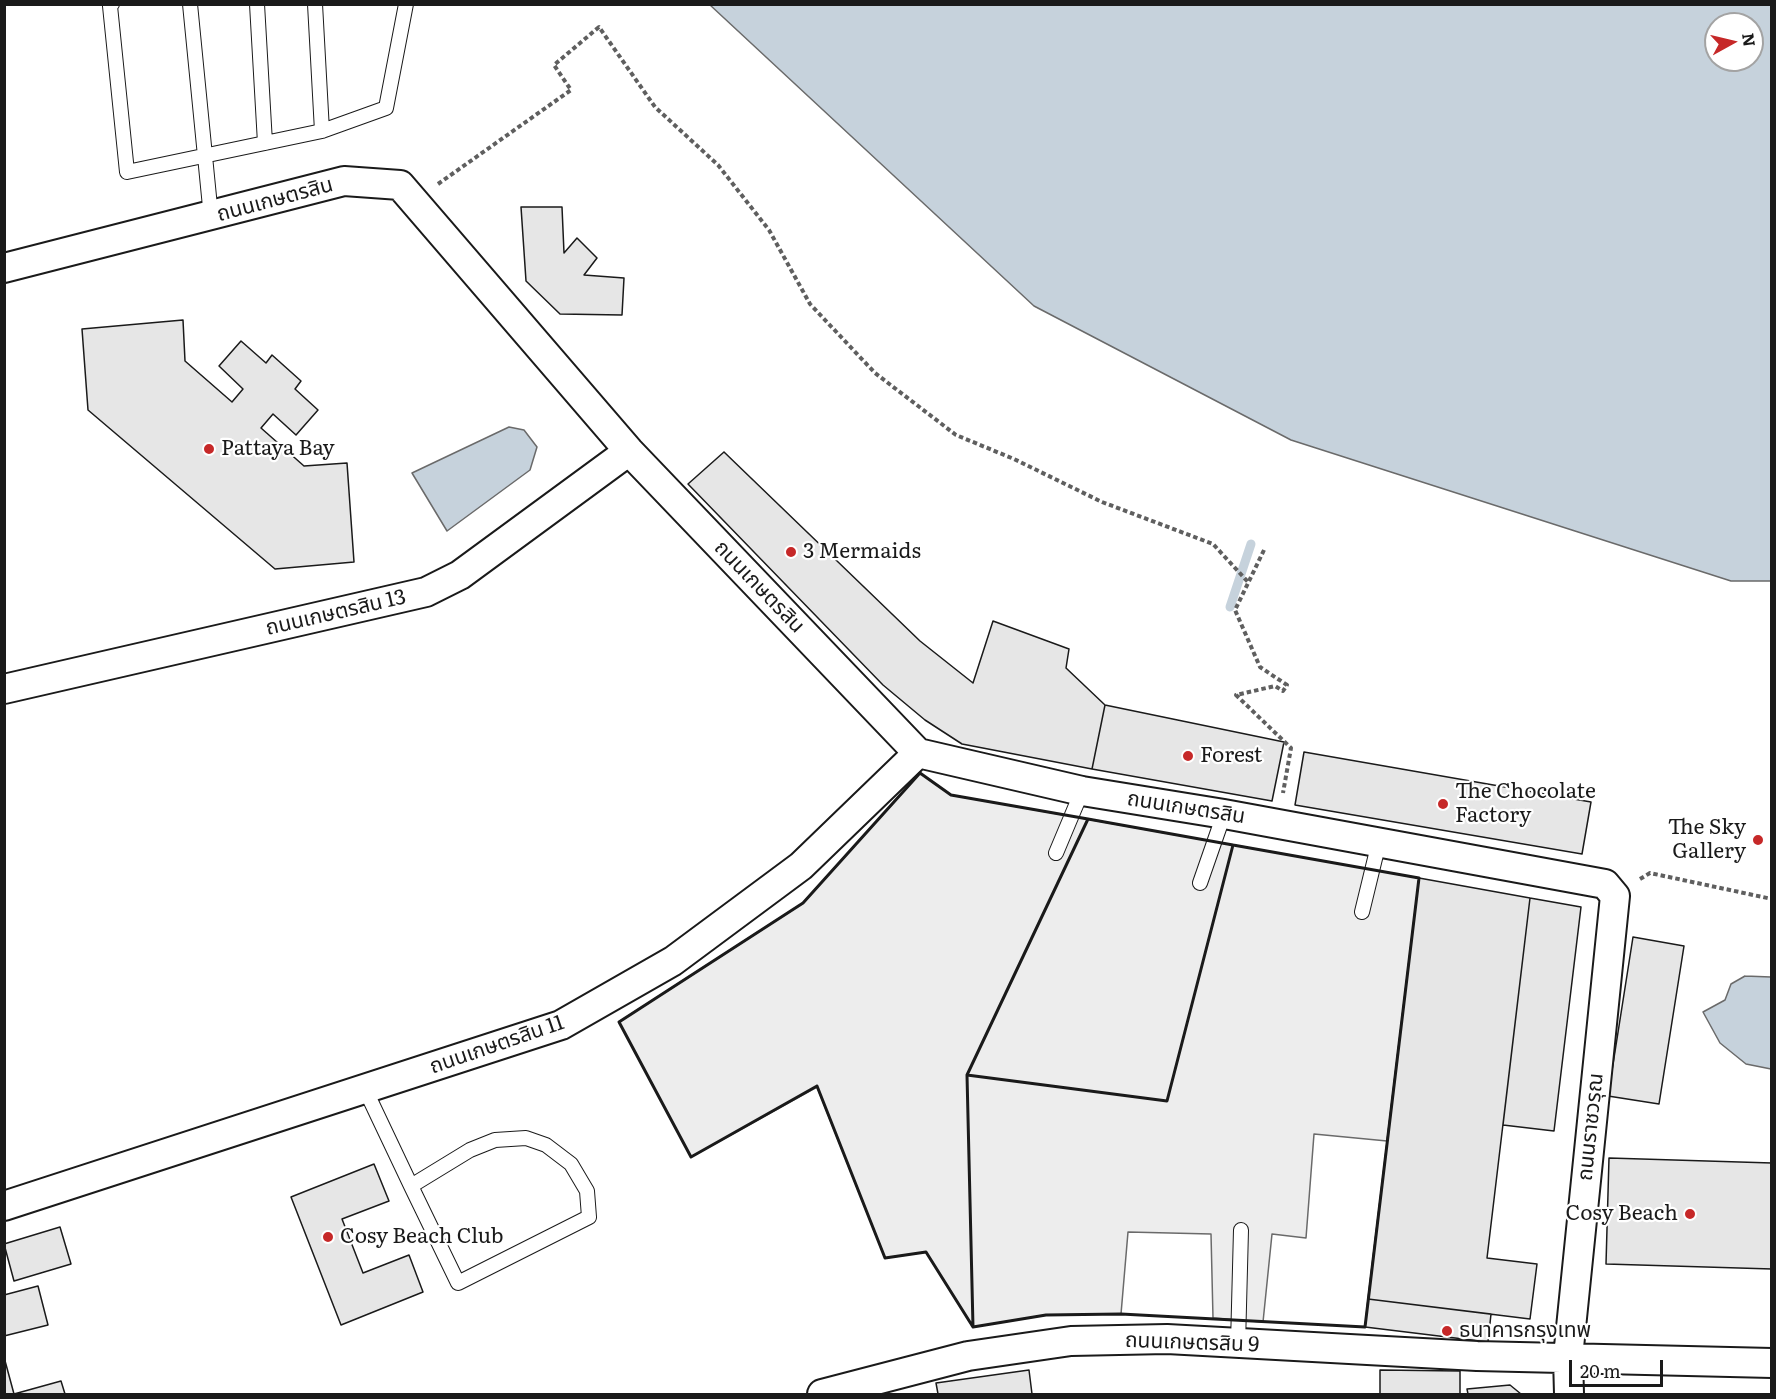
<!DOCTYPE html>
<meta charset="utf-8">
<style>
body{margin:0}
#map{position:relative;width:1776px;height:1399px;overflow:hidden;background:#fff;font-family:Literata,serif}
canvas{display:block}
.frame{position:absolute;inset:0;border:6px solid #1a1a1a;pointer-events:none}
.north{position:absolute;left:1704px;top:12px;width:60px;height:60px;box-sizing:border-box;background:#fff;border:2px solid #a3a3a3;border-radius:50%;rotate:82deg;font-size:16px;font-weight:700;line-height:24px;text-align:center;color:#1a1a1a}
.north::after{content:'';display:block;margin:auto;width:21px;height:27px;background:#c62828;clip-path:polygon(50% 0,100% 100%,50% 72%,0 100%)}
.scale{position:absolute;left:1569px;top:1360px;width:94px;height:27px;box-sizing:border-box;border:3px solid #1a1a1a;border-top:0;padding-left:8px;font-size:18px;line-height:21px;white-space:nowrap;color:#1a1a1a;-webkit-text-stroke:4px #fff;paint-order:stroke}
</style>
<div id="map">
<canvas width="1776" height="1399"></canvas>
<div class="frame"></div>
<div class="north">N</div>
<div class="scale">20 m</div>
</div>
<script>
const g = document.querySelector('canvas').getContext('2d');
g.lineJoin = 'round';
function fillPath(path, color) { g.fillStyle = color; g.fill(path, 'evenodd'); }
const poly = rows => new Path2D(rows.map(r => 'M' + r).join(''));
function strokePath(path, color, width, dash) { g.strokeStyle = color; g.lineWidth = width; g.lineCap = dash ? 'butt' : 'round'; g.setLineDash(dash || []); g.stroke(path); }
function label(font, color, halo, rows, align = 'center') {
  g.font = font + ' Literata,"Noto Sans Thai",serif'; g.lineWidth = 4.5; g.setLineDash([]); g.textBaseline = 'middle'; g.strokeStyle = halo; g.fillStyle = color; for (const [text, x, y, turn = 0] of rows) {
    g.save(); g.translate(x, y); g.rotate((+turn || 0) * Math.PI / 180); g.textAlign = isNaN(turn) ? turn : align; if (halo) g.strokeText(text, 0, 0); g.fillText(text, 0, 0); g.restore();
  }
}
const parking = poly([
 [920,773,951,795,1419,878,1387,1141,1314,1134,1306,1238,1272,1234,1263,1322,1213,1318,1211,1234,1128,1232,1121,1314,1046,1315,973,1327,926,1252,885,1258,817,1087,691,1157,619,1022,803,903,920,773]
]);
const water = poly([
 [710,5,1771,5,1771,581,1731,581,1291,440,1034,306,710,5],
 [1716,24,1752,24,1752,60,1716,60,1716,24],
 [509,427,524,430,537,447,530,470,447,531,412,473,509,427],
 [1745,976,1771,977,1771,1069,1746,1064,1720,1043,1703,1012,1725,1000,1731,984,1745,976]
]);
const stream = poly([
 [1230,607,1251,544]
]);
const building = poly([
 [521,207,562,207,564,253,577,238,597,258,584,275,624,278,622,315,560,314,526,281,521,207],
 [183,320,185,361,232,402,243,389,219,366,241,341,266,363,272,355,301,381,295,389,318,410,296,435,273,414,261,428,304,466,347,463,354,562,275,569,88,410,82,329,183,320],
 [724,452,920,641,973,683,993,621,1069,649,1066,668,1105,705,1092,769,962,744,925,720,883,685,688,484,724,452],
 [1105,705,1284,742,1272,801,1092,769,1105,705],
 [1304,752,1591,802,1582,854,1295,805,1304,752],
 [1419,878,1530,898,1487,1258,1537,1264,1530,1319,1368,1299,1419,878],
 [1530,898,1581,907,1554,1131,1503,1125,1530,898],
 [1633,937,1684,946,1659,1104,1608,1096,1633,937],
 [1609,1158,1772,1163,1772,1269,1606,1264,1609,1158],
 [374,1164,389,1201,342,1219,363,1273,409,1255,423,1292,341,1325,291,1197,374,1164],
 [60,1227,71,1264,14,1281,4,1244,60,1227],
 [38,1286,48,1325,4,1336,4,1295,38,1286],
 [1368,1299,1491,1314,1488,1342,1365,1327,1368,1299],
 [4,1357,14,1394,61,1381,65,1394,4,1394,4,1357],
 [1029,1370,1032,1394,938,1394,936,1383,1029,1370],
 [1380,1370,1460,1371,1460,1394,1380,1394,1380,1370],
 [1510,1385,1521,1394,1468,1394,1467,1389,1510,1385]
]);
const path = poly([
 [438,184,571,90,554,65,599,27,655,107,718,165,769,230,810,304,875,373,956,435,1014,459,1102,502,1213,544,1249,583],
 [1264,550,1235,610,1260,667,1287,685,1283,691,1275,686,1236,695,1291,748,1283,793],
 [1640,879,1650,873,1772,899]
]);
const service = poly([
 [112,4,110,6,127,172,322,131,386,108,406,4],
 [190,4,211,217],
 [257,4,265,143],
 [315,4,322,131],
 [1056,853,1082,791],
 [1200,883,1224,814],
 [1362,912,1379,842],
 [365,1089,411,1186,458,1283,589,1217,587,1191,571,1164,546,1145,526,1138,495,1140,470,1150,411,1186],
 [1238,1344,1241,1230]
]);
const minor = poly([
 [4,268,344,181,400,185,629,451,918,753,1082,791,1224,814,1605,884,1615,896,1568,1357,1569,1394],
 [4,689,426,592,460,575,629,451],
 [4,1206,561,1025,673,961,801,866,918,753],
 [822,1394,968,1356,1071,1341,1167,1339,1477,1356,1772,1363]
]);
const wall = poly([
 [920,773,951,795,1088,819,967,1075,973,1327,926,1252,885,1258,817,1086,691,1157,619,1022,803,903,920,773],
 [1088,819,1233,845,1167,1101,967,1075,1088,819],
 [1233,845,1419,878,1365,1327,1121,1314,1046,1315,973,1327,967,1075,1167,1101,1233,845]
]);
const markers = [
 [209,449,6,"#c62828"],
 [791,552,6,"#c62828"],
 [1188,756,6,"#c62828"],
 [1443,804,6,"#c62828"],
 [1758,840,6,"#c62828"],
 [1690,1214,6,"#c62828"],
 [328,1237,6,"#c62828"],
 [1447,1331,6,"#c62828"]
];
const streetNames = [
 ["ถนนเกษตรสิน",275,200,-15],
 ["ถนนเกษตรสิน",759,587,46],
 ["ถนนเกษตรสิน 13",336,613,-13],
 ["ถนนเกษตรสิน",1186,808,9],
 ["ถนนเกษตรสิน 11",497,1045,-19],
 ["ถนนราชวรุณ",1591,1127,-84],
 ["ถนนเกษตรสิน 9",1192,1343,2]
];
const poiNames = [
 ["Pattaya Bay",221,449],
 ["3 Mermaids",803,552],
 ["Forest",1200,756],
 ["The Chocolate",1455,792],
 ["Factory",1455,816],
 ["The Sky",1746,828,"right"],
 ["Gallery",1746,852,"right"],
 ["Cosy Beach",1678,1214,"right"],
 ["Cosy Beach Club",340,1237],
 ["ธนาคารกรุงเทพ",1459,1331]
];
fillPath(parking, '#ededed');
strokePath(parking, '#6a6a6a', 1.5);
fillPath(water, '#c6d2dc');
strokePath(water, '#6a6a6a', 1.5);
strokePath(stream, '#c6d2dc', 9);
fillPath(building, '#e6e6e6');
strokePath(building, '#1a1a1a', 1.5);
strokePath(service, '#1a1a1a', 16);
strokePath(minor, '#1a1a1a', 32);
strokePath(path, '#5f5f5f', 4, [4.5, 3]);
strokePath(service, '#fff', 14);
strokePath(minor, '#fff', 28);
strokePath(wall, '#1a1a1a', 3);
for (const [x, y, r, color] of markers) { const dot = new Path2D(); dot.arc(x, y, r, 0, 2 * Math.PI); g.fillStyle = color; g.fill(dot); strokePath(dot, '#fff', 2); }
label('21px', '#1a1a1a', '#fff', streetNames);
label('21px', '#1a1a1a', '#fff', poiNames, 'left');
</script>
